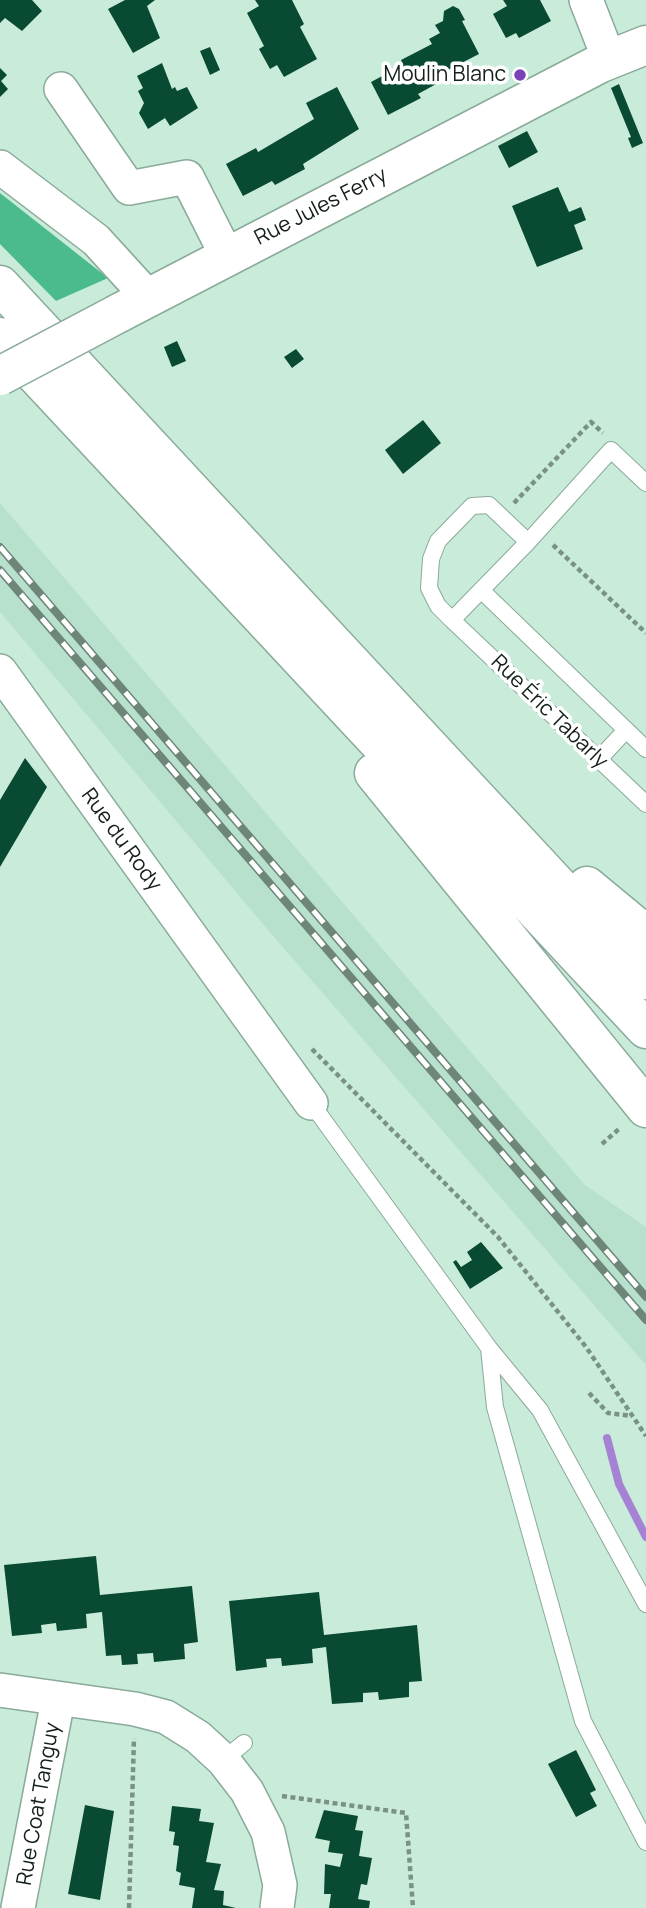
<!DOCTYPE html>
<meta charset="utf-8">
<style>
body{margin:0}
canvas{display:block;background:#c9ebda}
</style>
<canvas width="646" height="1908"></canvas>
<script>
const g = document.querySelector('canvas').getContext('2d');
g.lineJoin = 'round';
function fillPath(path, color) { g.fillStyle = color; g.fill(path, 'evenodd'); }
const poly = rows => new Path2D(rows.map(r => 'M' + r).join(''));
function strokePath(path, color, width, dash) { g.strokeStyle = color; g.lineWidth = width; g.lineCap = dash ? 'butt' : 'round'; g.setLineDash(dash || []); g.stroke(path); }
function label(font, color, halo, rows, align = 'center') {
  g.font = font + ' Manrope,sans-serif'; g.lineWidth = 7; g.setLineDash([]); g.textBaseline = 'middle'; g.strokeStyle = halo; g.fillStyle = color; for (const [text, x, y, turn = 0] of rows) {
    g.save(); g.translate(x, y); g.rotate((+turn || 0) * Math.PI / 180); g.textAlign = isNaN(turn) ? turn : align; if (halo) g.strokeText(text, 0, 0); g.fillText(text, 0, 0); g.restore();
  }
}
const built = poly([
 [0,503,585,1185,646,1227,646,1365,274,937,0,612]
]);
const forest = poly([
 [0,193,108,278,56,301,0,244]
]);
const stream = poly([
 [607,1438,619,1484,646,1537]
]);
const building = poly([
 [0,0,32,0,42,11,22,31,5,18,0,23],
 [125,0,155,0,147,6,160,38,133,53,108,9],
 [255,0,292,0,304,24,300,27,317,59,284,77,277,65,270,69,259,49,264,46,247,13,259,6],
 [503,0,540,0,551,21,519,38,516,33,506,38,493,14,507,6],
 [453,6,459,9,465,20,462,21,479,54,446,71,449,77,418,94,421,98,388,115,371,82,403,65,401,60,432,44,429,39,440,33,435,25,443,21,444,11],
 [210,47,220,70,210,75,200,51],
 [162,63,172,89,175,87,177,91,187,87,198,108,170,126,165,118,148,129,139,113,144,103,138,91,143,88,137,76],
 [0,68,7,75,1,81,8,89,0,97],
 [619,84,643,143,632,148,628,138,631,137,611,88],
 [337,87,359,129,303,164,305,169,275,185,272,181,243,196,226,164,256,148,258,152,314,119,306,103],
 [527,131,538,152,509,168,498,146],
 [558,187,569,212,581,207,586,220,574,225,583,249,537,267,512,206],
 [177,341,186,361,172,367,164,347],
 [296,349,304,359,292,368,284,357],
 [423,420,441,443,403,474,385,450],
 [25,758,47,787,0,867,0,800],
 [481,1242,503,1268,470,1289,453,1262,456,1260,461,1267,472,1260,467,1252],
 [96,1556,100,1595,192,1586,198,1642,184,1644,185,1659,154,1662,153,1653,137,1654,138,1664,122,1665,121,1655,106,1656,102,1612,86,1614,87,1628,57,1631,56,1623,41,1625,42,1633,12,1636,4,1565],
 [319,1592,324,1635,417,1625,422,1681,409,1682,409,1697,379,1700,378,1692,363,1693,363,1702,332,1704,326,1647,312,1649,313,1663,282,1666,281,1658,266,1659,267,1667,236,1671,229,1601],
 [576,1750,596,1790,590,1793,597,1806,576,1817,548,1764],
 [85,1805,114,1811,100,1900,68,1894],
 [172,1806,201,1809,199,1821,214,1823,206,1862,221,1864,214,1890,224,1891,223,1905,236,1908,192,1908,195,1888,179,1885,181,1873,176,1871,179,1846,173,1845,175,1832,169,1831],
 [324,1810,358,1816,355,1830,363,1831,359,1856,372,1858,367,1885,361,1884,358,1899,370,1901,369,1908,329,1908,331,1894,324,1894,325,1864,340,1867,343,1854,328,1852,330,1841,315,1838]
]);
const path = poly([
 [514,503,591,422,603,433],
 [553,545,646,633],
 [312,1049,498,1237,586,1347,646,1436],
 [602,1144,620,1128],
 [589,1393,608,1413,632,1416],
 [282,1796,406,1813,413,1908],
 [129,1908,134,1738]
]);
const service = poly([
 [528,542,611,450,646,483],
 [481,590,646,749],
 [452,620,528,542,489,505,472,506,438,541,431,559,429,588,438,606,452,620,646,804],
 [599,759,626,730],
 [311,1103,489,1348,540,1410,646,1604],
 [489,1348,495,1407,583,1721,646,1842],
 [223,1760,244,1743]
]);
const minor = poly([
 [586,0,609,59],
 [61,89,129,188,187,177,227,256],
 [0,167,96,240,148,297],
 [0,671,311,1103],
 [0,1690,135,1709,166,1717,198,1737,223,1760,247,1791,268,1832,280,1885,277,1908],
 [18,1908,58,1700]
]);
const secondary = poly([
 [119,313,601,63,646,45]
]);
const trunk = poly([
 [0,285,646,980],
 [0,337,646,1029],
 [374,773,646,1108],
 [587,886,646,935]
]);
const rail = poly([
 [0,547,646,1297],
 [0,570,646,1320]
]);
const secondaryBridge = poly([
 [0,376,119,313]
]);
const markers = [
 [520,75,7,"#7b42b8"]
];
const poiNames = [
 ["Moulin Blanc",506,75]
];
const streetNames = [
 ["Rue Jules Ferry",321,207,-27],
 ["Rue Éric Tabarly",549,712,44],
 ["Rue du Rody",121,840,54],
 ["Rue Coat Tanguy",39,1804,-80]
];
fillPath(built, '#b7e1cc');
fillPath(forest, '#4bbb8d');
strokePath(stream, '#a582d3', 8);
fillPath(building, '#094a33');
strokePath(service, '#8aaa9a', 18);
strokePath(minor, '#8aaa9a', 36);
strokePath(secondary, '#8aaa9a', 41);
strokePath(trunk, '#8aaa9a', 41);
strokePath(path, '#7a9286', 4.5, [5, 3.5]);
strokePath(service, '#fff', 16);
strokePath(minor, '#fff', 33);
strokePath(secondary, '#fff', 38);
strokePath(trunk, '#fff', 38);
strokePath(rail, '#6e8579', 8);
strokePath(rail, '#fff', 5, [16]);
strokePath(secondaryBridge, '#8aaa9a', 41, []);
strokePath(secondaryBridge, '#fff', 38);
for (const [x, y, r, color] of markers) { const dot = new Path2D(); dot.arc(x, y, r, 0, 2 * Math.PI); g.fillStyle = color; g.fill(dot); strokePath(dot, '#fff', 2.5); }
label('21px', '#131f19', '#fff', poiNames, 'right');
label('21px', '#131f19', '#fff', streetNames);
</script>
